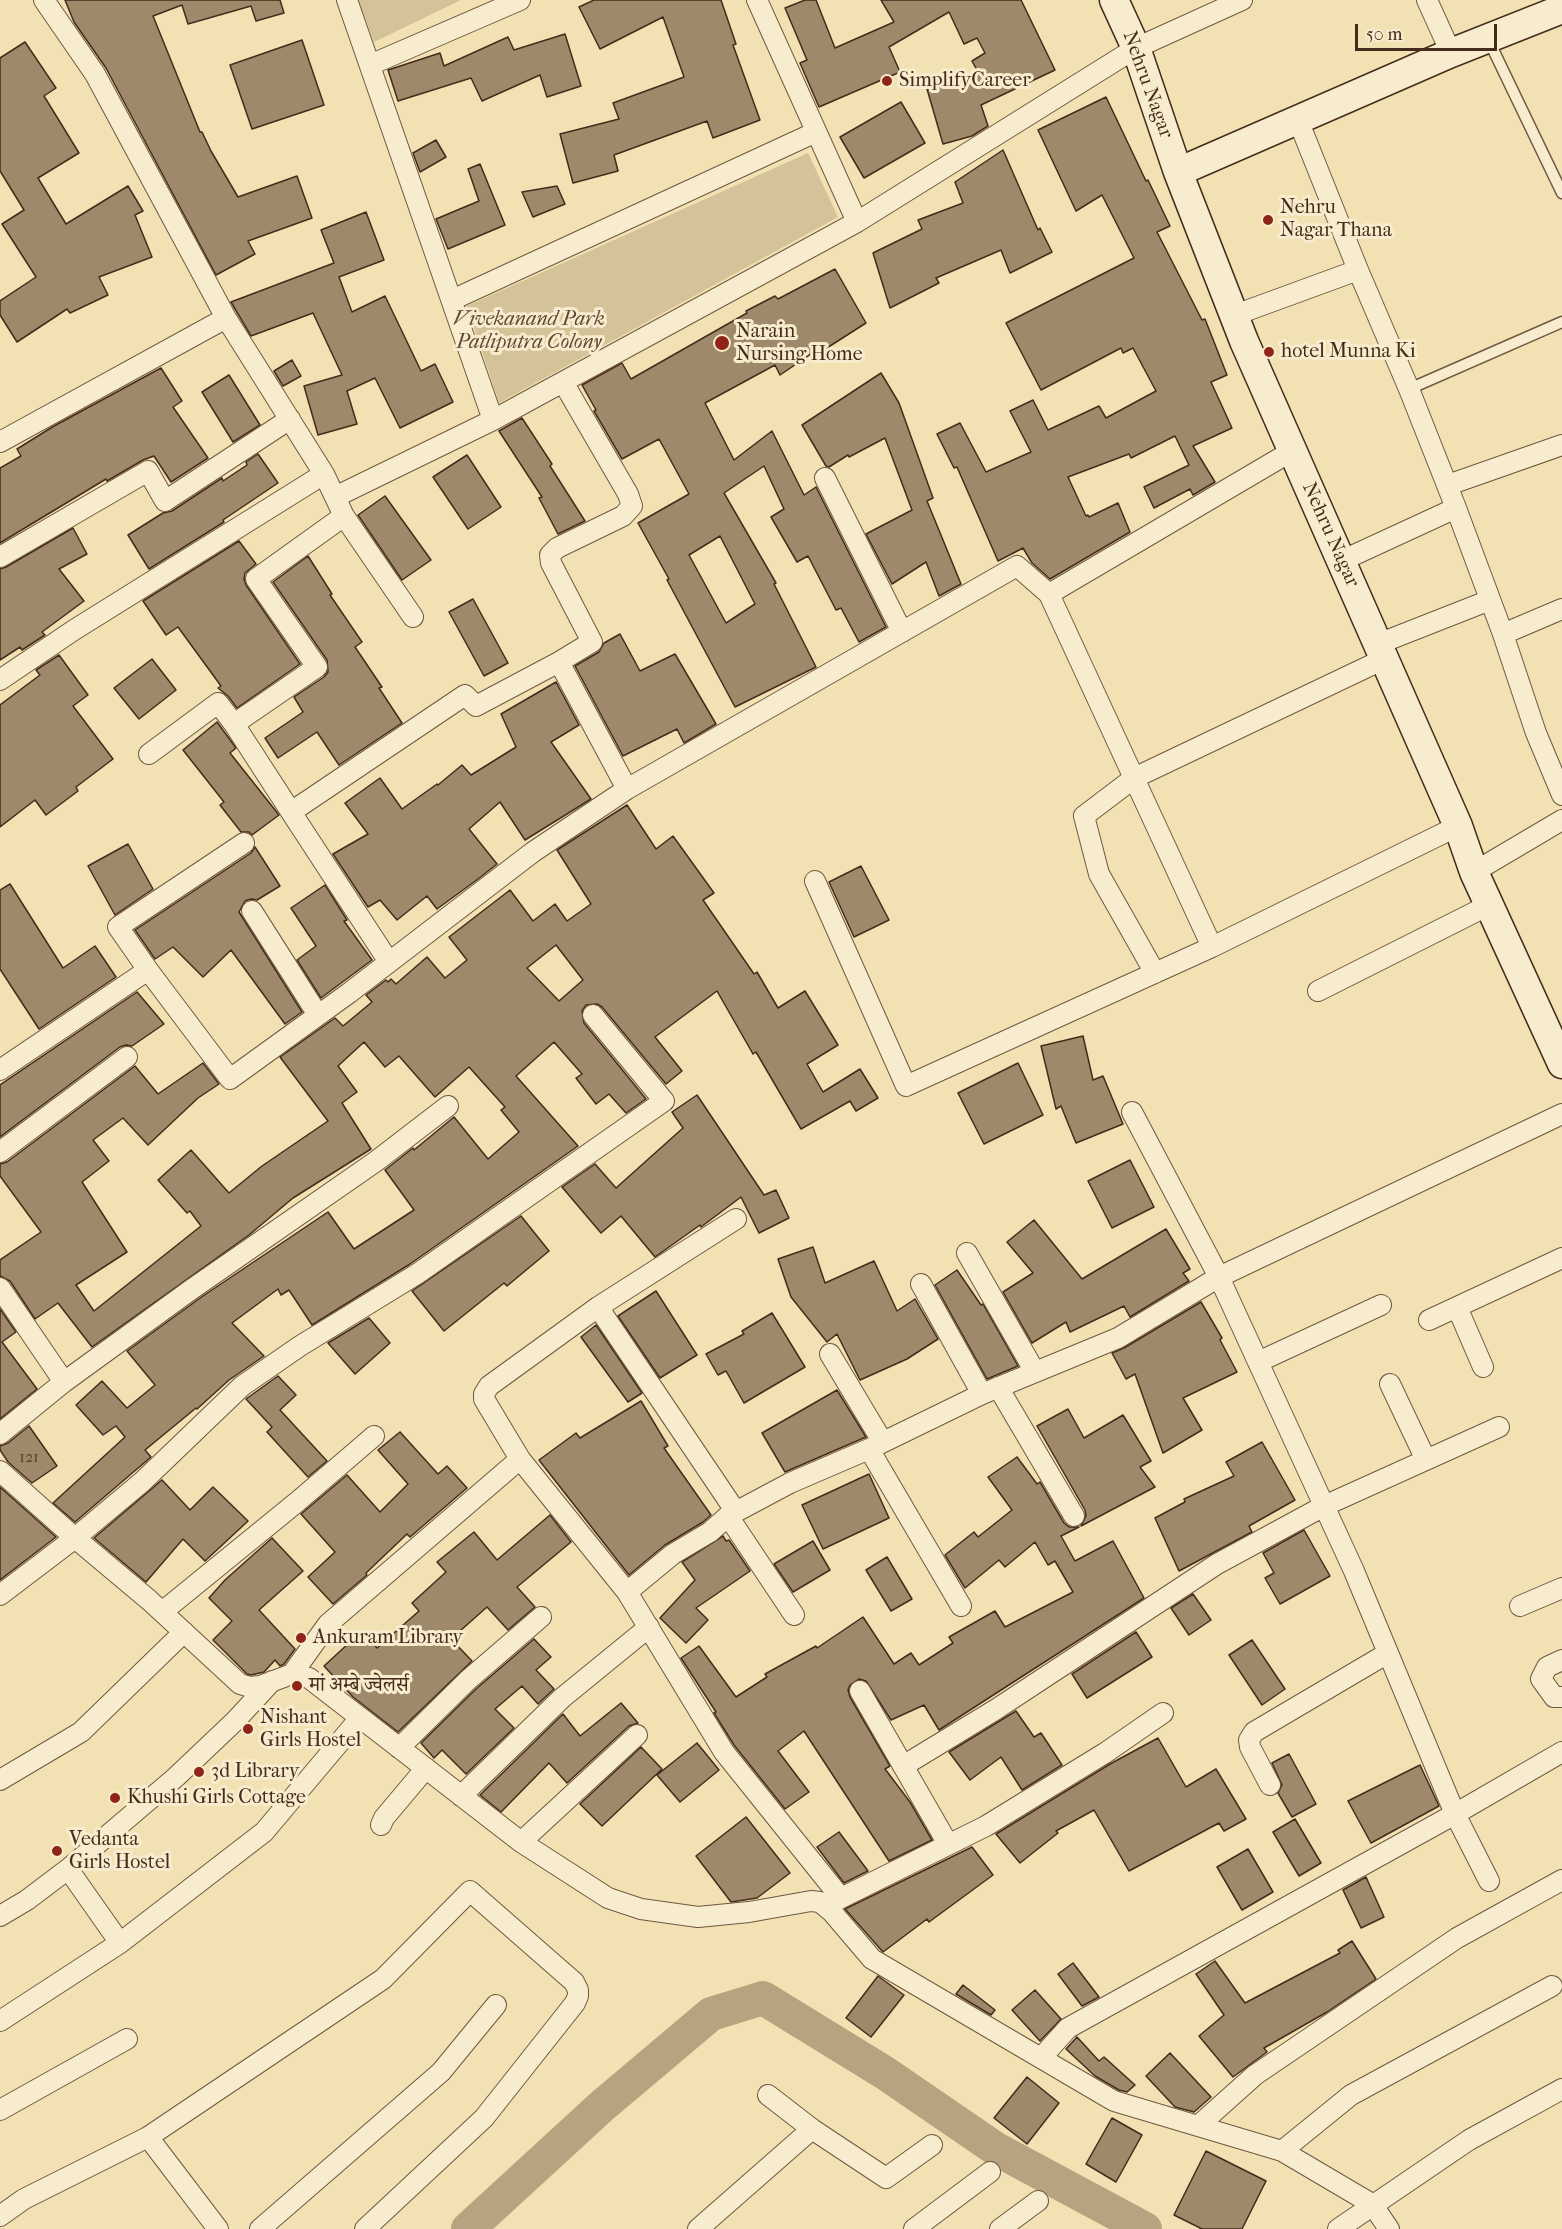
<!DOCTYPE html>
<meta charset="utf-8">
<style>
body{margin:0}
#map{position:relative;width:1562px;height:2229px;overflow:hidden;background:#f2e1b2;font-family:"IM FELL French Canon",serif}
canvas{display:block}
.scale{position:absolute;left:1355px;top:24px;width:142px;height:27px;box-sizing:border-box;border:3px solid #442b1b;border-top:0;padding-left:8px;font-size:18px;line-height:21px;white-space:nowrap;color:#442b1b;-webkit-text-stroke:4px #f7eccd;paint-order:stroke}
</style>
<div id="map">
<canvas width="1562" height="2229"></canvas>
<div class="scale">50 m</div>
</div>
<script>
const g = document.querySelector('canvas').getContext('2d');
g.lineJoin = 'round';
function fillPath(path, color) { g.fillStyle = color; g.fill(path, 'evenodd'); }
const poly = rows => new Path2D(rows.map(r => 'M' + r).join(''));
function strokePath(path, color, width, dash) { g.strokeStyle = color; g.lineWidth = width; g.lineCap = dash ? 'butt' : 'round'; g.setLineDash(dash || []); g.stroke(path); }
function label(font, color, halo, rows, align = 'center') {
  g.font = font + ' "IM FELL French Canon","Noto Serif Devanagari",serif'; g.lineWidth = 6; g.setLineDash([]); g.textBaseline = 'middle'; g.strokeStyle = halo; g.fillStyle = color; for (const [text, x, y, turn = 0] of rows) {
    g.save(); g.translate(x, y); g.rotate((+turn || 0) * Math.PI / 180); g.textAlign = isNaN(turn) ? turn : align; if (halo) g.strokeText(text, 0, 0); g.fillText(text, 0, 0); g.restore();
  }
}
const green = poly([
 [358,0,461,0,374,42],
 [808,153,838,217,499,403,467,306]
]);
const river = poly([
 [468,2229,602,2106,711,2014,763,1998,885,2073,996,2149,1145,2229]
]);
const building = poly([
 [65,0,280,0,284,13,256,21,251,6,188,24,182,5,153,16,200,132,202,132,211,151,238,197,297,176,312,218,248,241,255,254,216,275,106,68,74,22,65,0],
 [594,0,721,0,736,44,733,45,760,120,713,138,707,121,614,155,618,171,573,183,560,134,619,119,613,103,684,77,663,17,600,49,579,7,594,0],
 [805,0,816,0,835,48,894,22,881,0,1021,0,1055,70,981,105,988,126,972,136,943,144,927,89,979,74,972,61,985,53,977,38,964,44,949,12,889,47,900,72,819,107,800,63,807,60,785,8,805,0],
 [565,34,581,86,547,97,540,75,482,101,471,78,398,101,388,70,440,53,444,66,508,37,514,50,565,34],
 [302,40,324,105,252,129,230,65,302,40],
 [25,42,56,88,44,96,79,153,38,178,66,224,128,186,143,211,135,215,152,257,99,277,108,295,70,313,67,309,17,342,0,315,0,301,36,277,2,224,24,210,0,171,0,58,25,42],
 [1106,97,1146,181,1148,180,1170,226,1157,232,1202,320,1205,319,1227,375,1211,382,1232,428,1193,446,1215,482,1193,495,1190,489,1154,508,1144,487,1189,465,1175,436,1131,458,1129,454,1068,477,1086,516,1088,515,1089,517,1118,503,1130,532,1050,579,1032,563,1023,548,998,561,957,467,954,468,937,434,960,423,986,472,1031,452,1010,411,1033,400,1048,430,1099,406,1106,418,1156,391,1133,348,1123,353,1121,348,1041,390,1006,323,1134,258,1102,195,1076,211,1038,130,1106,97],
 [901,102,925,143,864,178,840,137,901,102],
 [436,140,446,157,420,172,413,153,436,140],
 [1003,150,1038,230,1040,228,1052,252,1010,273,1001,250,936,278,939,283,890,308,873,253,922,229,918,220,963,203,955,182,1003,150],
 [480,164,505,225,448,249,436,219,479,201,468,169,480,164],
 [557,186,565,204,533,217,522,192,557,186],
 [366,212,384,260,339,277,352,312,385,296,421,371,435,364,453,402,400,428,375,378,347,391,357,424,318,435,304,386,342,375,313,313,251,336,231,302,334,263,321,230,366,212],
 [835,269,866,323,819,353,817,350,780,375,775,365,705,403,734,460,772,431,804,495,816,487,886,627,859,642,841,608,836,610,808,556,797,562,771,517,784,509,764,466,724,493,776,583,774,584,816,667,735,707,667,580,669,579,638,523,689,494,659,439,622,459,594,411,596,410,582,385,622,363,631,379,747,313,746,311,775,296,778,299,835,269],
 [720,536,755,604,726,623,689,555,720,536],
 [292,360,301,376,283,386,274,371,292,360],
 [161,368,182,401,173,407,208,458,171,482,154,456,143,460,107,481,106,479,0,543,0,468,21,456,17,449,54,426,161,368],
 [881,373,899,403,933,498,927,501,961,584,939,596,926,562,892,584,866,534,912,510,885,438,849,457,848,455,829,467,826,466,802,425,881,373],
 [229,375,260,425,233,442,202,392,229,375],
 [522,418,552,464,550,466,585,521,558,534,539,498,542,497,499,431,522,418],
 [258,454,278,483,223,520,224,522,149,569,128,535,163,513,172,511,222,478,223,481,247,465,246,462,258,454],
 [467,455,501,507,468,529,433,477,467,455],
 [385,496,431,560,402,580,358,515,385,496],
 [73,528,87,554,59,569,84,601,42,632,45,635,22,650,20,647,0,660,0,569,6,567,73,528],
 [239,541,256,564,245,573,244,579,246,585,300,664,237,708,228,696,218,688,221,686,178,627,166,635,143,601,239,541],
 [308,556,332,594,330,595,362,642,355,647,382,687,379,688,402,723,339,765,317,732,278,758,265,738,303,712,294,697,324,677,328,672,327,660,273,582,308,556],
 [473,599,508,663,484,676,449,612,473,599],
 [620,634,640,671,675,654,716,724,684,743,677,729,623,756,575,666,599,652,604,643,620,634],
 [59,655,88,695,73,706,113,759,76,787,78,791,46,815,35,800,0,827,0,705,40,675,36,670,59,655],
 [152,659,176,690,139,719,114,688,152,659],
 [556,682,579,725,551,742,591,799,525,840,500,802,469,829,497,864,478,879,437,909,427,896,397,920,380,900,368,907,333,854,368,834,345,803,380,778,402,809,437,784,438,785,462,765,471,775,516,747,501,714,556,682],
 [217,722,236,748,230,753,279,815,252,835,249,832,241,832,220,805,224,802,183,750,217,722],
 [627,805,656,849,673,836,714,893,703,900,754,974,757,972,778,1008,805,991,838,1045,807,1064,823,1092,860,1069,878,1098,856,1111,850,1101,801,1129,756,1052,753,1054,717,991,655,1037,682,1071,666,1084,602,1007,597,1004,586,1005,582,1011,584,1023,646,1099,626,1113,609,1094,596,1104,576,1078,582,1074,554,1042,516,1076,578,1146,410,1264,312,1325,289,1290,281,1295,278,1289,232,1323,264,1356,229,1380,197,1409,196,1408,145,1450,151,1457,75,1522,53,1503,125,1437,116,1426,103,1435,76,1405,102,1381,127,1408,155,1385,127,1351,203,1296,328,1212,354,1249,414,1210,385,1170,413,1148,414,1150,454,1117,488,1159,519,1132,501,1110,505,1107,469,1067,435,1097,399,1056,385,1067,364,1042,338,1066,357,1092,342,1103,371,1149,293,1198,249,1235,92,1347,58,1303,35,1319,10,1281,0,1276,0,1260,41,1232,0,1176,0,1164,7,1162,135,1066,158,1094,203,1063,219,1084,198,1098,148,1145,123,1118,93,1140,109,1161,82,1182,127,1252,76,1285,94,1311,201,1226,190,1211,187,1213,158,1180,191,1150,229,1193,262,1166,328,1121,280,1057,335,1018,343,1026,372,1002,366,995,386,980,388,982,391,979,396,984,427,957,445,978,467,960,449,937,510,890,533,921,555,904,567,921,591,904,557,850,627,805],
 [556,945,583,980,559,1001,527,968,556,945],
 [128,844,153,889,115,915,88,866,128,844],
 [255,847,280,886,257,900,251,899,245,901,239,912,302,1012,285,1024,231,950,203,977,173,947,155,959,135,930,251,853,255,847],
 [861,866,889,920,854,937,829,882,861,866],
 [10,884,63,968,95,946,116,977,39,1029,0,969,0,890,10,884],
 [325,885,347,920,344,921,372,960,321,998,297,960,316,946,291,908,325,885],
 [137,992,164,1024,132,1046,126,1045,120,1047,0,1137,0,1085,137,992],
 [1083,1036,1093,1080,1103,1076,1123,1124,1076,1143,1061,1106,1056,1109,1041,1046,1083,1036],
 [1018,1063,1043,1115,984,1144,958,1093,1018,1063],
 [697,1095,764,1195,776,1190,789,1218,759,1233,741,1197,701,1227,700,1225,655,1257,621,1216,601,1233,562,1187,595,1164,616,1188,683,1128,672,1112,697,1095],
 [1130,1160,1154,1207,1112,1228,1088,1181,1130,1160],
 [521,1216,549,1251,507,1286,504,1283,444,1331,412,1291,521,1216],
 [1034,1220,1082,1279,1166,1229,1190,1269,1183,1273,1189,1281,1130,1317,1124,1306,1070,1332,1066,1322,1032,1343,1003,1292,1033,1273,1007,1242,1034,1220],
 [813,1247,825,1283,874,1261,897,1311,915,1299,938,1339,907,1359,860,1380,837,1334,827,1342,791,1297,778,1259,813,1247],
 [957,1270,981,1305,983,1304,1018,1366,987,1379,935,1285,957,1270],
 [656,1291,697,1355,660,1378,618,1316,656,1291],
 [1201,1302,1222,1338,1220,1340,1237,1372,1183,1398,1202,1430,1163,1453,1135,1374,1126,1379,1112,1353,1124,1348,1201,1302],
 [0,1309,16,1332,2,1342,37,1389,0,1419,0,1309],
 [772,1313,805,1367,744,1403,726,1371,718,1375,706,1354,744,1334,742,1331,772,1313],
 [369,1318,390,1343,355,1374,328,1343,369,1318],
 [596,1325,642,1393,628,1402,581,1337,596,1325],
 [278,1376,296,1395,280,1410,327,1461,308,1477,267,1432,272,1427,246,1399,278,1376],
 [837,1390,866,1437,785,1472,762,1433,837,1390],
 [641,1401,668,1446,664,1448,711,1515,703,1522,665,1545,629,1575,539,1460,576,1433,580,1438,641,1401],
 [1068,1409,1084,1438,1123,1415,1151,1461,1140,1467,1155,1487,1081,1526,1086,1516,1085,1510,1037,1426,1068,1409],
 [29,1426,57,1466,32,1483,8,1462,0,1450,0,1446,8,1443,29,1426],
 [400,1432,438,1474,447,1466,467,1488,410,1537,407,1534,366,1573,367,1575,333,1604,308,1577,335,1552,301,1514,347,1475,380,1512,408,1484,378,1450,400,1432],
 [1262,1442,1295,1500,1249,1526,1252,1532,1179,1571,1155,1518,1185,1502,1184,1499,1234,1476,1226,1462,1262,1442],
 [1017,1457,1037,1484,1040,1482,1064,1523,1069,1527,1079,1527,1061,1536,1075,1561,1113,1541,1144,1598,939,1730,924,1705,891,1720,866,1681,859,1679,850,1685,848,1690,850,1697,890,1766,885,1769,910,1802,932,1840,889,1861,804,1731,778,1751,809,1792,785,1809,734,1745,714,1713,716,1712,681,1658,699,1646,736,1697,767,1677,765,1674,816,1646,817,1648,863,1617,894,1664,911,1653,919,1665,953,1643,949,1637,995,1611,1005,1627,1073,1592,1055,1561,1048,1565,1035,1542,1005,1567,999,1560,965,1588,945,1555,974,1532,978,1537,1012,1510,988,1477,1017,1457],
 [869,1474,889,1518,823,1549,802,1505,869,1474],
 [162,1480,190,1510,213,1487,248,1521,205,1561,183,1539,146,1582,94,1538,162,1480],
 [0,1487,56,1537,0,1580,0,1487],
 [550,1515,571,1542,517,1587,535,1607,508,1630,487,1607,451,1639,472,1661,398,1732,353,1697,324,1666,362,1631,377,1648,419,1611,412,1603,446,1572,437,1562,474,1532,497,1560,550,1515],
 [1304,1530,1330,1576,1280,1604,1265,1578,1274,1573,1263,1553,1304,1530],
 [723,1536,726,1541,729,1540,750,1571,696,1608,708,1620,686,1643,660,1618,695,1580,682,1562,723,1536],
 [272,1538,303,1571,259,1610,295,1649,284,1664,280,1666,275,1660,264,1672,251,1675,247,1674,213,1640,232,1621,209,1598,225,1580,272,1538],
 [813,1541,830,1570,793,1592,774,1564,813,1541],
 [887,1557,912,1599,891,1611,866,1570,887,1557],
 [1193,1594,1211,1620,1189,1635,1171,1608,1193,1594],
 [1136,1632,1152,1657,1087,1698,1072,1674,1136,1632],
 [534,1639,551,1657,536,1670,554,1689,538,1704,522,1686,495,1709,514,1728,466,1774,442,1750,434,1758,421,1743,476,1689,534,1639],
 [1252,1640,1285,1689,1262,1705,1229,1655,1252,1640],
 [621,1703,638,1723,629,1726,567,1783,549,1763,501,1812,480,1795,563,1714,580,1736,621,1703],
 [1016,1711,1034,1737,1041,1733,1062,1765,1022,1790,1001,1757,970,1780,949,1752,1016,1711],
 [1158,1738,1186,1787,1216,1769,1246,1819,1224,1831,1219,1823,1129,1871,1094,1810,1056,1831,1058,1833,1020,1863,996,1834,1110,1764,1158,1738],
 [697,1743,719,1770,680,1802,657,1775,697,1743],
 [641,1747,662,1769,602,1826,580,1804,641,1747],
 [1289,1754,1316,1804,1292,1817,1278,1793,1282,1785,1272,1763,1289,1754],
 [1420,1765,1439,1806,1371,1843,1348,1801,1420,1765],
 [746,1817,790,1873,757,1898,731,1902,696,1856,746,1817],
 [1295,1819,1321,1863,1299,1876,1273,1832,1295,1819],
 [839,1832,868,1871,844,1883,817,1847,839,1832],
 [972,1847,993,1875,929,1922,927,1919,883,1952,845,1909,972,1847],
 [1248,1849,1273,1892,1242,1910,1217,1867,1248,1849],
 [1366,1877,1384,1917,1361,1928,1343,1890,1366,1877],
 [1352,1941,1376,1979,1327,2012,1264,2048,1267,2052,1233,2077,1199,2036,1224,2015,1196,1974,1215,1961,1245,2003,1340,1953,1338,1950,1352,1941],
 [1073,1963,1099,1997,1082,2006,1058,1974,1073,1963],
 [878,1976,904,1995,871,2037,846,2018,878,1976],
 [963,1985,995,2010,991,2015,956,1994,963,1985],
 [1035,1990,1061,2019,1040,2041,1012,2010,1035,1990],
 [1077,2037,1099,2061,1104,2057,1135,2085,1127,2092,1119,2090,1095,2076,1066,2049,1077,2037],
 [1170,2053,1211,2097,1194,2112,1175,2107,1146,2076,1170,2053],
 [1027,2077,1059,2103,1027,2144,994,2118,1027,2077],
 [1112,2118,1142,2135,1116,2182,1086,2164,1112,2118],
 [1206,2151,1266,2181,1242,2229,1202,2229,1174,2215,1206,2151]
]);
const lane = poly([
 [1488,39,1562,193],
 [1409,389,1562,322]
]);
const street = poly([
 [44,0,95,74,226,318,324,474,344,516,413,617],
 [347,0,493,420],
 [757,0,857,222],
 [1427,0,1451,53],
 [370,65,520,0],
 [452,300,816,132],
 [1235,315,1358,270,1298,120],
 [0,442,226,318],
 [825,478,902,632],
 [1448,485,1562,445],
 [335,497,493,420,857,222,1136,48,1242,0],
 [1456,508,1503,634,1536,733,1562,795],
 [0,557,148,471,165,501,290,419],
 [1341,561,1456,508,1409,389,1358,270],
 [1503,634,1562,609],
 [1378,644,1490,600],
 [559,662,592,642,551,563,550,555,557,548,623,516,632,506,628,494,563,382],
 [0,680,74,630,324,474],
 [149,754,218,703,234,724],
 [627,789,1017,566,1049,594],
 [291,812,234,724,317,667,256,579,344,516],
 [1474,872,1562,820],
 [815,881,906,1086,1212,947,1458,826],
 [252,911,318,1015],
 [1212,947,1049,594,1292,451],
 [148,970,118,927,244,843],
 [1155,973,1099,874,1084,816,1134,778,1384,659],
 [1318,991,1489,905],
 [0,1070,148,970,230,1079,349,993,533,852,627,789,559,662,476,706,465,695,291,812,389,962],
 [1132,1112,1219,1277,1354,1571,1455,1814,1489,1881],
 [0,1152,127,1057],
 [967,1253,1035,1372],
 [921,1284,982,1394],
 [0,1288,64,1382],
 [598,1307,736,1512],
 [1457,1307,1483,1367],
 [1429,1320,1562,1258],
 [830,1354,882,1441],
 [1258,1362,1381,1305],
 [1390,1384,1426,1460],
 [998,1387,1074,1516],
 [0,1434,64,1382,192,1289,375,1162,448,1106],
 [869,1449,961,1606],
 [520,1459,484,1399,484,1394,489,1386,598,1307,736,1219],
 [0,1471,75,1538,149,1600,240,1684,250,1687,260,1686,292,1674,309,1678,521,1842,608,1898,641,1909,698,1917,749,1912,811,1901,820,1902,832,1912,872,1959,1114,2101,1282,2151,1372,2204,1389,2229],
 [728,1516,794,1615],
 [627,1592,673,1554,710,1532,728,1516,790,1483,869,1449,982,1394,1118,1338,1219,1277,1562,1114],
 [0,1595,75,1538,142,1482,242,1386,300,1346,417,1274,664,1101,593,1015],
 [1520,1606,1562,1588],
 [162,1612,297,1502,374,1436],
 [1562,1660,1547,1667,1541,1679,1554,1697,1562,1697],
 [292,1674,328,1624,520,1459,627,1592,724,1752,841,1898],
 [860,1691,948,1844],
 [399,1748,468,1680,541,1617],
 [903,1766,995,1710,1217,1564,1324,1506,1499,1427],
 [0,1780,81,1732,184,1632],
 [1270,1785,1250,1747,1249,1740,1254,1732,1388,1653],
 [461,1796,562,1698,649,1627],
 [381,1825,384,1818,426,1768],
 [521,1842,637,1735],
 [68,1869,120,1943],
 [831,1903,986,1826,1105,1753,1163,1713],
 [0,1916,27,1900,68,1869,176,1777,235,1721,272,1681],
 [0,2021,120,1943,264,1832,360,1718],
 [1041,2058,1068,2028,1455,1814,1562,1752],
 [768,2095,812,2129],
 [0,2110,127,2039],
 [1198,2126,1255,2075,1457,1938,1562,1880],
 [148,2137,383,1979,470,1891,574,1982,578,1990,578,1996,575,2003,484,2118,365,2229],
 [1282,2151,1351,2095,1552,1986],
 [0,2216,24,2199,148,2137,218,2229],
 [260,2229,441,2072,496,2005],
 [698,2229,812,2129,886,2178,932,2145],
 [914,2229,990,2172],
 [1000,2229,1038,2201],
 [1338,2229,1469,2140,1562,2089]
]);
const secondary = poly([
 [1114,0,1136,48,1178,172,1244,341,1458,826,1474,872,1562,1064],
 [1178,172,1451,53,1562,9]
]);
const markers = [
 [887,81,6,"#8f2418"],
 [1268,220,6,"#8f2418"],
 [722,343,8,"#8f2418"],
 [1269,352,6,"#8f2418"],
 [301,1638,6,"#8f2418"],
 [297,1686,6,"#8f2418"],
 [248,1729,6,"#8f2418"],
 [199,1772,6,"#8f2418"],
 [115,1798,6,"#8f2418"],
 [57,1851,6,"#8f2418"]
];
const numberNames = [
 ["121",29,1458]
];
const poiNames = [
 ["SimplifyCareer",899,81],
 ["Nehru",1280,208],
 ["Nagar Thana",1280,231],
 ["Narain",736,332],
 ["Nursing Home",736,355],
 ["hotel Munna Ki",1281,352],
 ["Ankuram Library",313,1638],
 ["मां अम्बे ज्वेलर्स",309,1686],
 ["Nishant",260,1718],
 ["Girls Hostel",260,1741],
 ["3d Library",211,1772],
 ["Khushi Girls Cottage",127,1798],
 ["Vedanta",69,1840],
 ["Girls Hostel",69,1863]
];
const streetNames = [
 ["Nehru Nagar",1147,85,70],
 ["Nehru Nagar",1330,535,66]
];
const parkNames = [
 ["Vivekanand Park",529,320],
 ["Patliputra Colony",529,343]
];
fillPath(green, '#d4c298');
strokePath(river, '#b7a37f', 34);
fillPath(building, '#9e8a6a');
strokePath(building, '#442b1b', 1.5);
strokePath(lane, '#705841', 13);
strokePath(street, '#705841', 22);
strokePath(secondary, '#442b1b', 31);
strokePath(lane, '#f7eccd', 10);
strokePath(street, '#f7eccd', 20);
strokePath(secondary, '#f7eccd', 28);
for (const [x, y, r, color] of markers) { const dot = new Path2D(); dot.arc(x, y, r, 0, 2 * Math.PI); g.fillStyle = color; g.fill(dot); strokePath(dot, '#f7eccd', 2); }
label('16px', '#5a432f', null, numberNames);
label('20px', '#442b1b', '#f7eccd', poiNames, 'left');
label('20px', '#442b1b', '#f7eccd', streetNames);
label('italic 20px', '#614934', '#f7eccd', parkNames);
</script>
